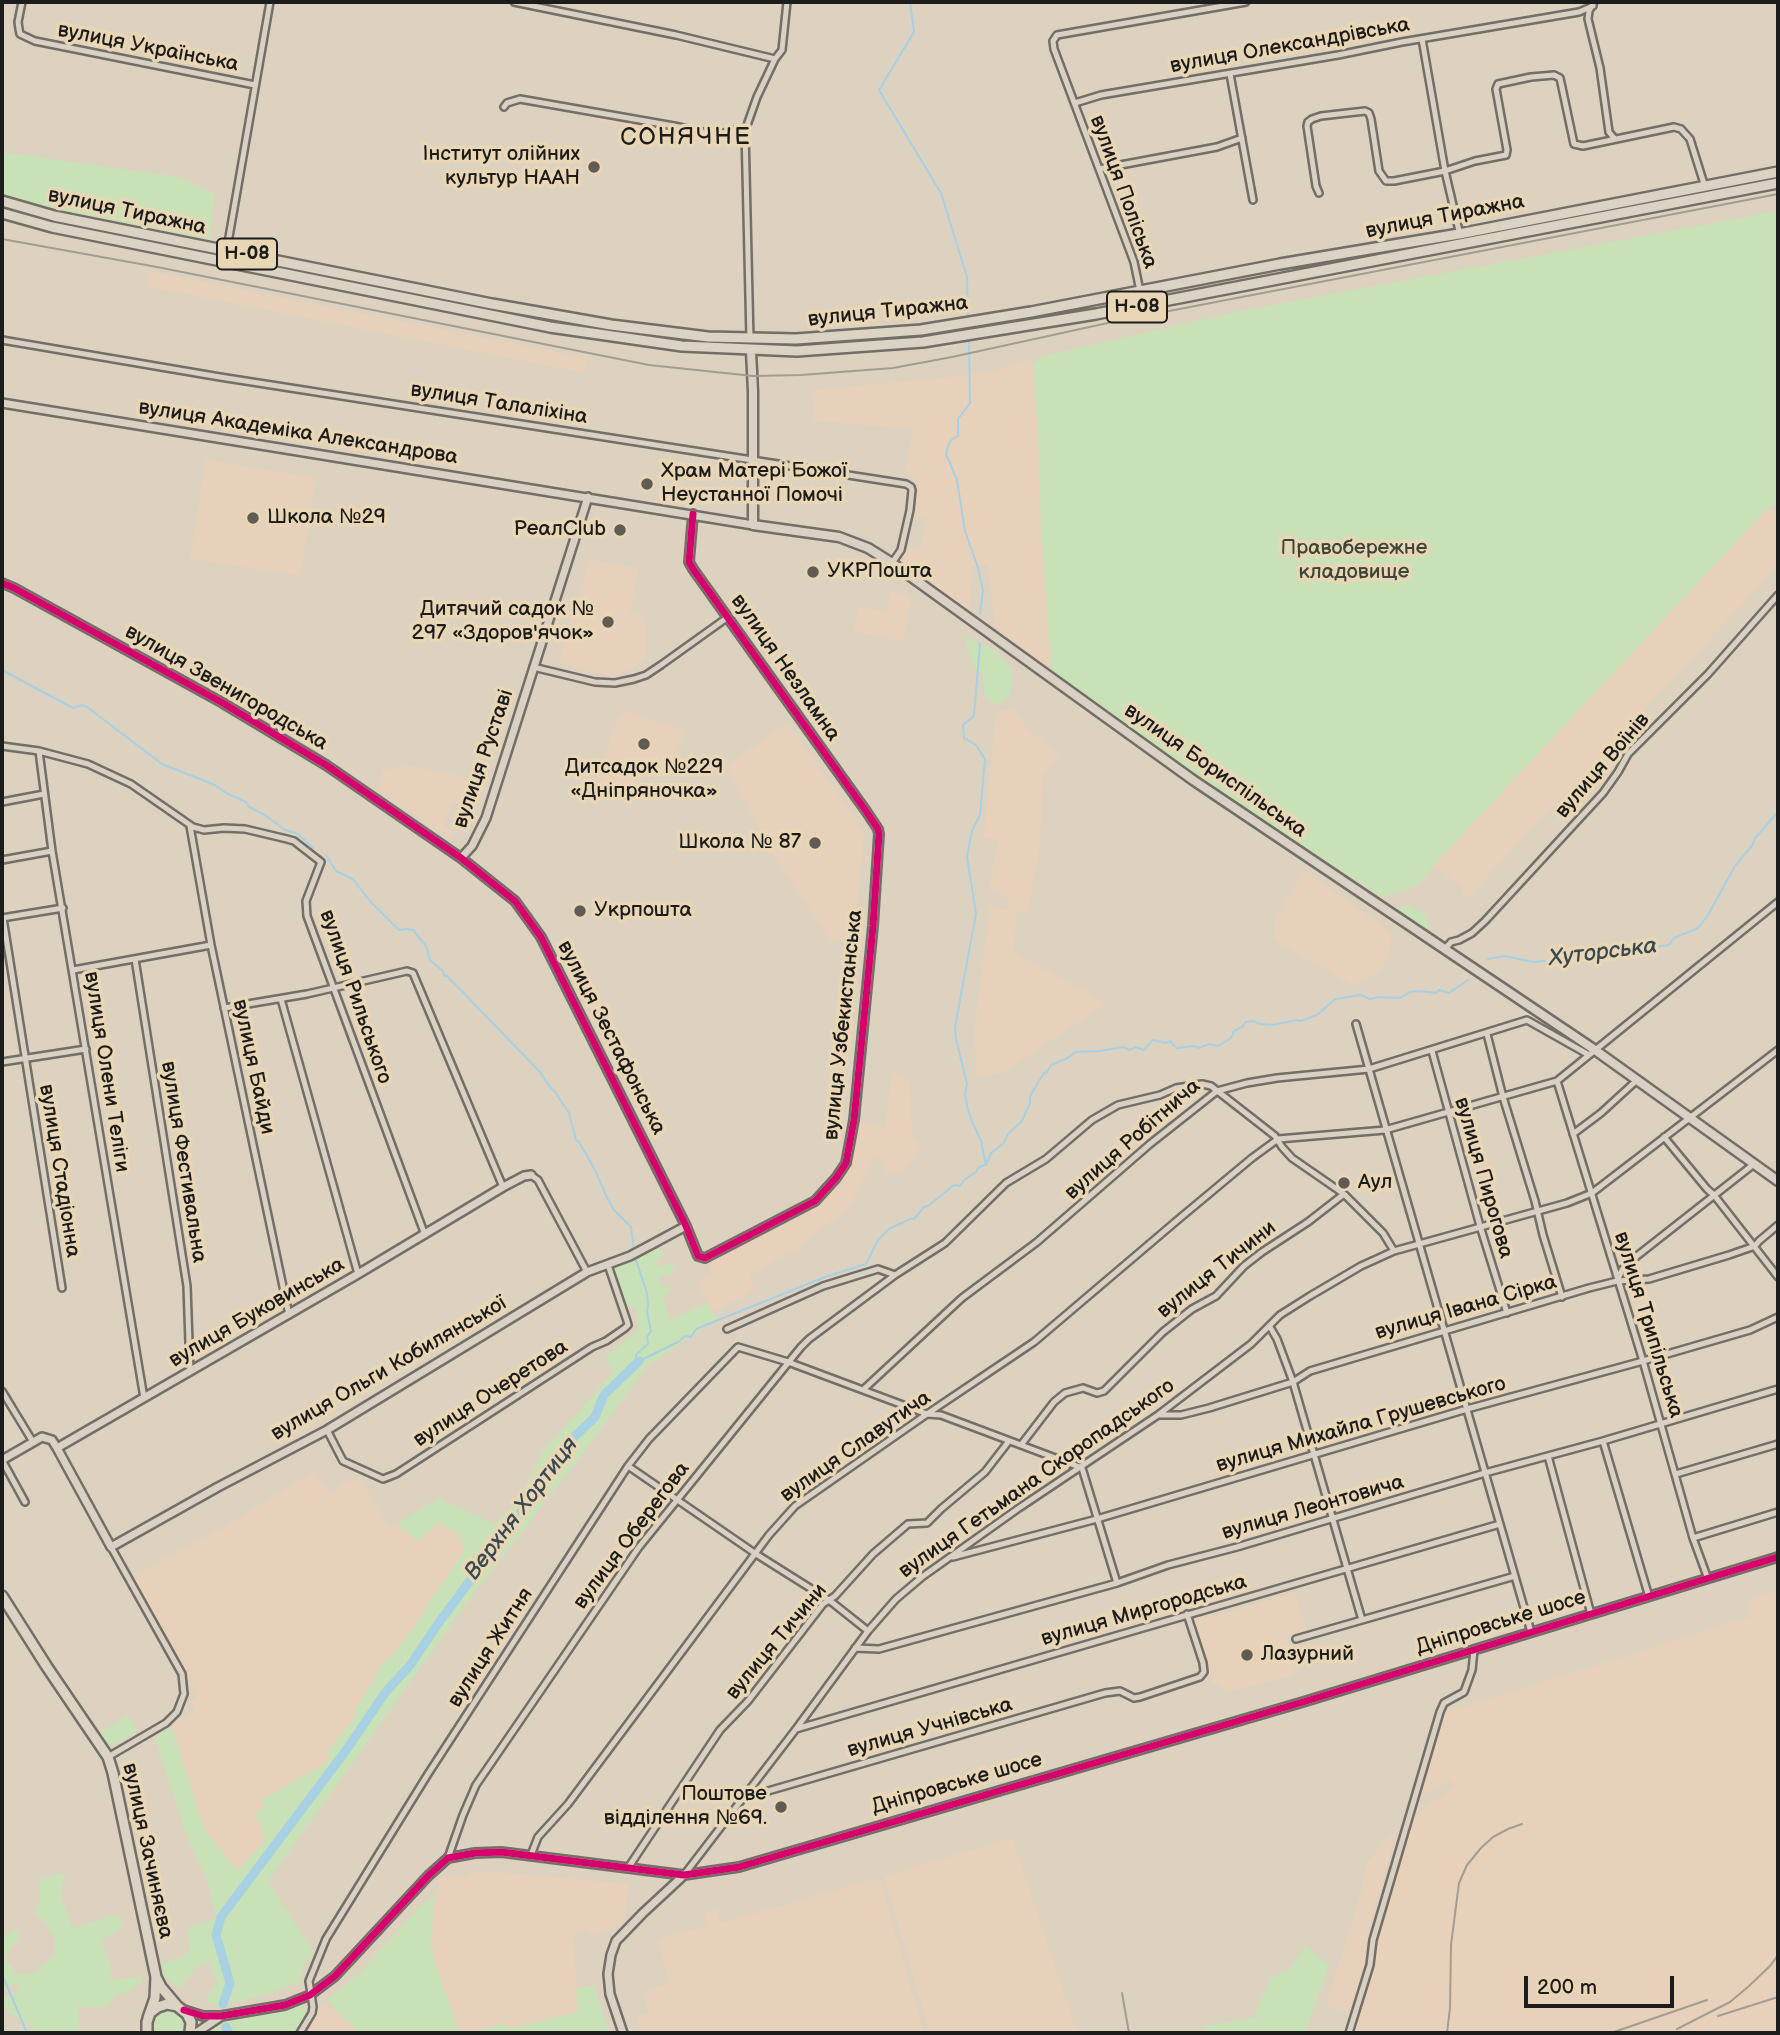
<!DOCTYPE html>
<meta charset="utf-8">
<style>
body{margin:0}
#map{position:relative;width:1780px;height:2035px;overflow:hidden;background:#ddd2c0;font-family:"Balsamiq Sans",sans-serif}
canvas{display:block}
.frame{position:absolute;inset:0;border:4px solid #1c1c1c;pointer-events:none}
.scale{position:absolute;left:1524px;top:1976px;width:150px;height:32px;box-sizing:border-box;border:4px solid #1c1c1c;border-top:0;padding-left:9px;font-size:21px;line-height:24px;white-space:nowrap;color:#1c1c1c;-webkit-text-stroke:5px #e9d6b4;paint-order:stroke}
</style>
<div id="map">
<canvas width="1780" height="2035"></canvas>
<div class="frame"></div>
<div class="scale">200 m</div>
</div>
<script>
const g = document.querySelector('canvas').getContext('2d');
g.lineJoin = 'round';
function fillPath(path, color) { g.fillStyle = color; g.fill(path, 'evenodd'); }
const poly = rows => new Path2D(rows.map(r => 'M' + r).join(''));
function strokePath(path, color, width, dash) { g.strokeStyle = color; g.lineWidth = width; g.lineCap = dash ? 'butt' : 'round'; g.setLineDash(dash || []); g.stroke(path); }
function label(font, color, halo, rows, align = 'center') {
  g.font = font + ' "Balsamiq Sans",sans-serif'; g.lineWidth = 7; g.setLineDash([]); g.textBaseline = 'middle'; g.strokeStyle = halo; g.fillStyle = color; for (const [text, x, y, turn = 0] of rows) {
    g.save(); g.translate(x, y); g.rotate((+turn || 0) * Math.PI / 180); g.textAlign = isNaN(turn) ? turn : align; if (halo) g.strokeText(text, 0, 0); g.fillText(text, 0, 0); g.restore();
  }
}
const built = poly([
 [598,116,661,129,660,134,597,121],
 [149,271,588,358,585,373,146,286],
 [1029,359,1033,365,1038,431,1041,529,1052,673,995,626,987,563,972,566,970,612,898,562,904,547,921,548,926,518,912,515,915,479,905,473,913,429,814,421,812,390,934,379,994,371],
 [206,460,316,478,300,576,190,558],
 [1768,508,1778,518,1778,566,1467,898,1461,892,1463,888,1434,865],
 [589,560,638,568,630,613,645,618,646,656,632,669,612,676,583,670,559,662],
 [891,590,911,597,904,641,854,632,859,607,887,611],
 [1014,708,1027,729,1059,756,1043,776,1040,846,1027,914,1017,912,1013,952,1106,1003,1005,1072,977,1077,974,1034,990,908,1009,910,1008,898,989,889,998,840,984,838,996,712],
 [624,711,686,730,673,758,641,779,615,789,596,782,616,722],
 [785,725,789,725,864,831,854,940,831,940,774,856,726,766],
 [407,765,455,775,466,779,476,787,476,796,469,809,452,802,443,825,453,832,450,839,377,789,383,769,389,771,390,768,399,769],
 [1305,870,1392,933,1388,958,1377,973,1352,985,1275,940,1274,922],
 [892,1073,909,1080,912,1136,921,1144,904,1171,887,1174,883,1159,875,1156,850,1206,796,1249,749,1275,755,1290,713,1312,697,1280,713,1274,707,1260,818,1203,840,1179,851,1157,855,1119,885,1128],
 [314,1471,329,1493,358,1476,389,1528,397,1524,418,1541,439,1523,459,1535,464,1551,448,1576,431,1598,422,1616,392,1656,387,1658,356,1707,355,1718,326,1753,331,1758,325,1764,255,1813,264,1833,265,1841,237,1871,205,1830,172,1726,195,1711,191,1702,197,1697,130,1577,224,1527],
 [1778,1589,1778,2033,1353,2033,1411,1819,1455,1787,1451,1780,1421,1795,1444,1713,1752,1616,1748,1600],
 [1295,1592,1307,1631,1287,1636,1295,1675,1229,1692,1212,1682,1192,1622],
 [1397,1829,1366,1940,1366,1957,1350,2013,1326,2005,1362,1889,1366,1863],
 [1012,1838,1077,2033,930,2033,884,1876],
 [486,1871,628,1884,626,1915,619,1925,591,1937,588,1931,573,1934,578,2012,507,2029,504,2023,469,2033,460,2033,436,1966,431,1942,435,1895,439,1895,439,1878,467,1876,468,1873,485,1873],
 [879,1878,924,2033,641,2033,636,2017,649,2013,643,1991,670,1983,657,1940,708,1925,705,1912,716,1909,721,1923],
 [324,2003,350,2022,358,2033,300,2033,312,2013]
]);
const green = poly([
 [2,152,179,177,215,194,209,239,56,209,2,194],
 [1778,211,1778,502,1768,508,1434,865,1417,886,1382,897,1216,791,1052,673,1041,529,1038,431,1033,365,1039,357,1235,312],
 [964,636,996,651,1013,672,1009,698,996,705,985,696,982,673,973,664],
 [1408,905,1427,916,1428,933,1397,910],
 [659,1249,665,1255,656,1259,659,1268,671,1263,676,1271,659,1277,662,1286,673,1288,663,1298,670,1321,706,1302,717,1319,647,1366,587,1448,469,1600,268,1881,314,1953,303,1967,300,1982,262,1996,217,2006,205,2001,217,1983,209,1961,196,1967,180,1988,164,1976,162,1963,182,1957,190,1950,186,1930,216,1917,207,1880,187,1837,155,1738,171,1726,205,1830,237,1871,265,1841,264,1833,255,1813,264,1807,261,1800,324,1764,330,1758,326,1753,355,1718,356,1707,376,1677,376,1672,387,1658,392,1656,422,1616,431,1598,448,1576,464,1551,459,1535,439,1523,418,1541,397,1524,440,1497,450,1504,495,1524,520,1496,544,1450,614,1372,605,1358,638,1330,636,1308,624,1306,611,1269],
 [128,1715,137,1731,108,1748,99,1733],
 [65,1872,61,1895,72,1928,117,1915,123,1926,101,1941,110,1963,112,1980,142,1976,142,1982,130,1991,117,1995,107,2007,78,2007,80,2033,35,2033,32,2027,7,2011,2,1999,20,1990,16,1984,2,1991,2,1939,15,1929,20,1936,4,1957,17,1974,33,1974,55,1955,55,1937,41,1918,35,1915,40,1898,40,1880],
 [435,1895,431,1942,436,1966,460,2033,359,2033,327,2000,361,1972,421,1905],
 [1306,1945,1329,1966,1305,2033,1206,2033,1204,2026,1256,2017,1255,2012,1271,1978,1288,1970],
 [594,1985,609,2033,469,2033,504,2023,508,2029,578,2012,576,1989],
 [303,2001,307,2021,300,2033,202,2033,220,2023],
 [167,2008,179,2011,187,2020,187,2033,151,2033,150,2027,154,2016,160,2011]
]);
const stream = poly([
 [910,2,914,32,879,90,941,193,967,277,968,320],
 [969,339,970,403,958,419,958,436,950,441,946,454,957,480,965,531,978,568,983,590,980,614],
 [980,643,974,716,963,725,964,738,976,745,985,759,980,815,972,831,967,856,976,914,955,1027,956,1039,967,1084,965,1094,967,1106,971,1119,981,1141,986,1165],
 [2,670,73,708,82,705,87,707,162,764,215,785,226,793,246,802,249,807,265,815,285,830,298,834,313,848],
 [326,855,336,871,353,879,369,900,399,930,406,929,413,930,426,946,430,960,443,971,444,976,447,976,541,1073,547,1083,555,1092,569,1113,576,1140,579,1142,595,1170,607,1198,614,1210,631,1227,634,1252],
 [1488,959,1505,956,1533,962,1565,959,1669,945,1674,938,1698,928,1708,915,1735,866,1753,844,1755,838,1778,812],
 [986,1165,991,1153,1004,1143,1008,1134,1022,1121,1030,1103,1030,1096,1044,1073,1047,1072,1051,1065,1068,1058,1075,1052,1100,1051,1123,1047,1130,1050,1135,1047,1144,1050,1153,1040,1166,1043,1170,1041,1176,1048,1194,1046,1199,1048,1209,1044,1218,1046,1231,1038,1234,1031,1242,1027,1246,1022,1253,1021,1260,1024,1273,1025,1297,1020,1301,1021,1317,1015,1335,999,1361,995,1370,999,1379,997,1400,998,1410,992,1418,991,1436,993,1439,990,1449,993,1468,980],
 [635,1257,647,1293,648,1304,647,1312,651,1331,647,1337,648,1344,636,1355,637,1363],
 [639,1361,678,1342,685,1336,691,1337,696,1329,825,1277,866,1264,878,1240,889,1229,910,1219,914,1219,924,1207,928,1206,954,1185,960,1186,964,1180,976,1172,979,1167,985,1165],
 [2,1974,27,2033]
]);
const river = poly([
 [223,2004,230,1983,216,1935,221,1917,347,1749,385,1693,411,1664,440,1621,551,1472,572,1439,595,1417,604,1395,639,1361],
 [227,2029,226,2027,229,2033]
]);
const minor = poly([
 [22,2,18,22,19,29,20,34,35,41,255,85],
 [514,2,676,35,775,59],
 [1594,2,1589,11,1588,19,1600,68,1609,132,1614,138],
 [1422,39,1445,171,1475,161,1506,155,1507,150,1496,89,1498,84,1531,77,1554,75,1560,78,1574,144,1583,146,1674,127,1681,129,1690,139,1705,187],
 [1230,74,1253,200],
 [1075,103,1101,95,1338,55,1402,42,1579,12,1593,6],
 [504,107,507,103,520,99,674,126,707,133,720,134,735,130,745,131],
 [1099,169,1217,147,1242,138],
 [1319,193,1316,186,1307,126,1308,122,1312,119,1321,116,1365,111,1369,113,1371,119,1379,171,1386,181,1394,181,1445,171,1460,235],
 [225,260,270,2],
 [1140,291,1134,262,1054,49,1053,41,1057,35,1246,2],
 [750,339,745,131,757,97,775,59,782,50,787,2],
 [2,340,220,377,906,484,911,487,912,490,910,510,901,550,892,563],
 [533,667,595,682,615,683,634,679,646,675,661,665,728,617],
 [2,746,39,751,88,764,131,784,193,827,204,830,224,828,245,829,287,839,294,841,321,862,306,901,307,916,425,1235],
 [39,751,52,851,144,1398],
 [2,802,44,794],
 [190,826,211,945,289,1315],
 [2,860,52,851],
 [2,918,63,908],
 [3,918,62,1288],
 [1445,949,1451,942,1459,940,1472,933,1485,921,1603,793,1618,772,1628,754,1708,674,1778,595],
 [135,959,187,1286,190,1371],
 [73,970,211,945],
 [281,999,358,1274],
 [224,1008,307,994,407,971,413,973,503,1187],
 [1356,1024,1531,1632],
 [1487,1034,1503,1097,1535,1201,1543,1235,1562,1297],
 [1432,1051,1480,1226,1507,1313],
 [2,1062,86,1049],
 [1557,1081,1643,1361,1693,1538,1708,1579],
 [1573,1134,1601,1113,1636,1081],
 [1664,1137,1707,1189,1714,1195,1778,1277],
 [531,1175,538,1180,587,1272],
 [1617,1281,1622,1270,1628,1263,1754,1164],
 [1270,1327,1277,1339,1293,1382,1362,1620],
 [727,1329,823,1286,878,1269,895,1275,945,1243,1006,1183,1046,1159,1092,1120,1118,1105,1160,1095,1176,1088,1202,1084,1211,1086,1275,1136,1282,1147,1292,1158,1344,1194,1383,1233,1394,1251],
 [864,1389,962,1298,1037,1242,1150,1144,1217,1091,1247,1083,1277,1078,1369,1069,1527,1020,1589,1055],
 [2,1391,33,1442],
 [1158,1415,1181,1415,1209,1408,1293,1382,1310,1371,1589,1288,1617,1281,1649,1279,1729,1255,1755,1246,1759,1241,1778,1225],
 [327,1430,343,1461,383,1479,396,1474,592,1347,606,1341,625,1328,628,1325,627,1321,608,1265],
 [1603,1441,1649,1597],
 [1021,1445,1054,1402,1065,1393,1083,1388,1097,1393,1104,1391,1163,1332,1192,1309,1216,1296,1244,1266,1262,1252,1308,1222,1344,1194],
 [1548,1456,1591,1614],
 [2,1460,25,1502],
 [628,1466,756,1554,829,1600,868,1631],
 [1676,1474,1778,1444],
 [1693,1538,1778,1512],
 [953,1557,1097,1519,1467,1409,1643,1361,1750,1330,1778,1317],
 [1296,1639,1515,1576],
 [855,1648,879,1649,1117,1583,1168,1565,1237,1547,1485,1473,1603,1441,1778,1389],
 [796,1729,1500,1524],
 [108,1757,166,1723,177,1712,184,1694,182,1674,111,1547],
 [744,1798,1105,1693,1120,1691,1134,1698,1140,1697,1200,1677,1204,1672,1203,1663,1187,1614],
 [531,1855,538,1837,568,1804,769,1535,795,1506,927,1414,1034,1342,1180,1218,1252,1158,1278,1139,1385,1130,1557,1081,1778,902],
 [448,1858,463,1815,476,1785,639,1547,801,1347,809,1339,895,1275],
 [628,1868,720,1730,748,1701,823,1604,835,1596,873,1554,908,1524,927,1523,941,1509,985,1472,1009,1441],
 [684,1875,796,1729,868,1631,896,1599,922,1577,1019,1508,1158,1415,1251,1344,1280,1315,1310,1296,1361,1266,1394,1251,1567,1203,1592,1193,1778,1050],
 [300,2033,312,2013,313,2007,309,1981,326,1939,428,1774,628,1466,649,1439,738,1347,788,1362,927,1414,941,1415,1082,1468,1117,1583],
 [1349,2033,1370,1965,1373,1940,1440,1712,1444,1703,1464,1692,1472,1670,1474,1650]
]);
const tertiary = poly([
 [2,403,753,525],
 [2,583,14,588,221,702,326,765,461,858,515,901,541,937,686,1226,698,1256,705,1258,815,1201,836,1178,846,1163,854,1120,873,926,879,834,878,829,866,811,693,569,689,562,693,514],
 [461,858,472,846,486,818,588,497],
 [57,1448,111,1547,218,1487,327,1430,587,1272,630,1256,686,1226],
 [2,1460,42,1437,52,1440,57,1448,358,1274,503,1187,524,1176,531,1175],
 [184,2010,203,2016,221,2016,285,2005,310,1995,335,1976,428,1876,448,1858,475,1853,501,1852,684,1875,739,1867,1303,1702,1778,1557],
 [196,2033,220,2017],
 [623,2033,610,1994,608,1974,611,1955,616,1941,643,1913,684,1875]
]);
const secondary = poly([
 [751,351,753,392,753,525,839,537,868,548,892,563,1193,780,1595,1050,1778,1181]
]);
const primary = poly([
 [2,201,54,216,492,304,611,325,708,337,796,339,921,330,1031,312,1280,264,1459,234,1778,172],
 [2,213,52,227,550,327,682,346,797,351,923,342,1096,314,1778,183],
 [2,1596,47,1667,108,1757,113,1773,156,1977,155,1998,148,2018],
 [157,1979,161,1987,177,2006],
 [147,2033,147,2022,150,2013,158,2007,167,2004,177,2006,187,2014,191,2022,190,2033]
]);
const rail = poly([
 [2,239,157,267,649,365,753,376,801,375,893,368,952,357,1117,321,1778,194],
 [1122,1993,1129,2033],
 [1718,2016,1778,1997],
 [1677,2029,1730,2002,1749,1986,1770,1966,1778,1955],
 [1447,2033,1450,2008,1451,1945,1459,1883,1467,1865,1481,1848,1493,1837,1508,1829,1522,1824],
 [1611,2033,1707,2000],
 [1681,2033,1719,2033]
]);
const cycleway = poly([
 [2,583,14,588,221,702,326,765,461,858,515,901,541,937,686,1226,698,1256,705,1258,815,1201,836,1178,846,1163,854,1120,873,926,879,834,878,829,866,811,693,569,689,562,693,514],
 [184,2010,203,2016,221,2016,285,2005,310,1995,335,1976,428,1876,448,1858,475,1853,501,1852,684,1875,739,1867,1303,1702,1778,1557]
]);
const markers = [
 [594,167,7,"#605c55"],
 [647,484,7,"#605c55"],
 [253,518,7,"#605c55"],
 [620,530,7,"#605c55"],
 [813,572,7,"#605c55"],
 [608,622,7,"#605c55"],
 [644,744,7,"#605c55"],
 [815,843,7,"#605c55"],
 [580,911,7,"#605c55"],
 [1344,1183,7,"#605c55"],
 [1247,1655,7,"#605c55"],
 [781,1807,7,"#605c55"]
];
const shields = [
 [247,254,60],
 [1137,307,60]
];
const shieldNames = [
 ["Н-08",247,254],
 ["Н-08",1137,307]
];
const streetNames = [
 ["вулиця Олександрівська",1290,46,-10],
 ["вулиця Українська",148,48,11],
 ["вулиця Поліська",1123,192,70],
 ["вулиця Тиражна",127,212,12],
 ["вулиця Тиражна",1445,217,-11],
 ["вулиця Тиражна",888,312,-6],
 ["вулиця Талаліхіна",499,404,9],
 ["вулиця Академіка Александрова",298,433,9],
 ["вулиця Незламна",785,668,55],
 ["вулиця Звенигородська",226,688,30],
 ["вулиця Руставі",484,759,-71],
 ["вулиця Воїнів",1603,766,-49],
 ["вулиця Бориспільська",1215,771,35],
 ["вулиця Рильського",355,997,71],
 ["вулиця Узбекистанська",844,1025,-84],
 ["вулиця Зестафонська",611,1038,63],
 ["вулиця Байди",253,1067,78],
 ["вулиця Олени Теліги",106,1072,81],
 ["вулиця Робітнича",1133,1140,-41],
 ["вулиця Фестивальна",183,1162,81],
 ["вулиця Стадіонна",59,1171,81],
 ["вулиця Пирогова",1483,1178,74],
 ["вулиця Тичини",1217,1270,-38],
 ["вулиця Івана Сірка",1466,1308,-16],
 ["вулиця Буковинська",257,1313,-30],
 ["вулиця Трипільська",1648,1325,73],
 ["вулиця Ольги Кобилянської",389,1369,-30],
 ["вулиця Очеретова",491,1394,-33],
 ["вулиця Михайла Грушевського",1361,1425,-16],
 ["вулиця Славутича",856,1447,-35],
 ["вулиця Гетьмана Скоропадського",1037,1479,-35],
 ["вулиця Леонтовича",1313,1508,-16],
 ["вулиця Оберегова",632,1536,-53],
 ["вулиця Миргородська",1144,1611,-16],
 ["Дніпровське шосе",1501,1623,-17],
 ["вулиця Тичини",777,1642,-50],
 ["вулиця Житня",491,1648,-57],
 ["вулиця Учнівська",930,1728,-16],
 ["Дніпровське шосе",957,1784,-16],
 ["вулиця Зачиняєва",147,1851,78]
];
const poiNames = [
 ["Інститут олійних",580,155,"right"],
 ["культур НААН",580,179,"right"],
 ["Храм Матері Божої",661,472],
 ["Неустанної Помочі",661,496],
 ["Школа №29",267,518],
 ["РеалClub",606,530,"right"],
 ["УКРПошта",827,572],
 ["Дитячий садок №",594,610,"right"],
 ["297 «Здоров'ячок»",594,634,"right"],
 ["Дитсадок №229",644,768,"center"],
 ["«Дніпряночка»",644,792,"center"],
 ["Школа № 87",801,843,"right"],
 ["Укрпошта",594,911],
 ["Аул",1358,1183],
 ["Лазурний",1261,1655],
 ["Поштове",767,1795,"right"],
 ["відділення №69.",767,1819,"right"]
];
const parkNames = [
 ["Правобережне",1354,549],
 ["кладовище",1354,573]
];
const waterNames = [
 ["Хуторська",1603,953,-7],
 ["Верхня Хортиця",522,1509,-53]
];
const quarterNames = [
 ["СОНЯЧНЕ",686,138]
];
fillPath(built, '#e7d1ba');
fillPath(green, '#c9e1b6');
strokePath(stream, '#a8d1e3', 2);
strokePath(river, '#a8d1e3', 9);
strokePath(minor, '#736e66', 10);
strokePath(tertiary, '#736e66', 12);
strokePath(secondary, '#736e66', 13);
strokePath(primary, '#736e66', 14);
strokePath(minor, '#d9d1c4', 5);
strokePath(tertiary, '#d9d1c4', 7);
strokePath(secondary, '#d9d1c4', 8);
strokePath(primary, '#dbd3c4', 9);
strokePath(rail, '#a39d92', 2);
strokePath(cycleway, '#d6006c', 7);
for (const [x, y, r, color] of markers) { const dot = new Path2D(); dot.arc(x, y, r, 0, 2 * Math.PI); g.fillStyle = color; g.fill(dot); strokePath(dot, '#e9d6b4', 2.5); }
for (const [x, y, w] of shields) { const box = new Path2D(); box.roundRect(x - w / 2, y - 15.5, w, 31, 5); g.fillStyle = '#e9d6b4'; g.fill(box); strokePath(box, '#1c1c1c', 2); }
label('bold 19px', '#1c1c1c', null, shieldNames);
label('21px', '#1c1c1c', '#e9d6b4', streetNames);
label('21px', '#1c1c1c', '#e9d6b4', poiNames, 'left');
label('21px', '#3b4639', '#e9d6b4', parkNames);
label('italic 23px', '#394952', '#e9d6b4', waterNames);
g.letterSpacing = '2px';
label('24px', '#1c1c1c', '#e9d6b4', quarterNames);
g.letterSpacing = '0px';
</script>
